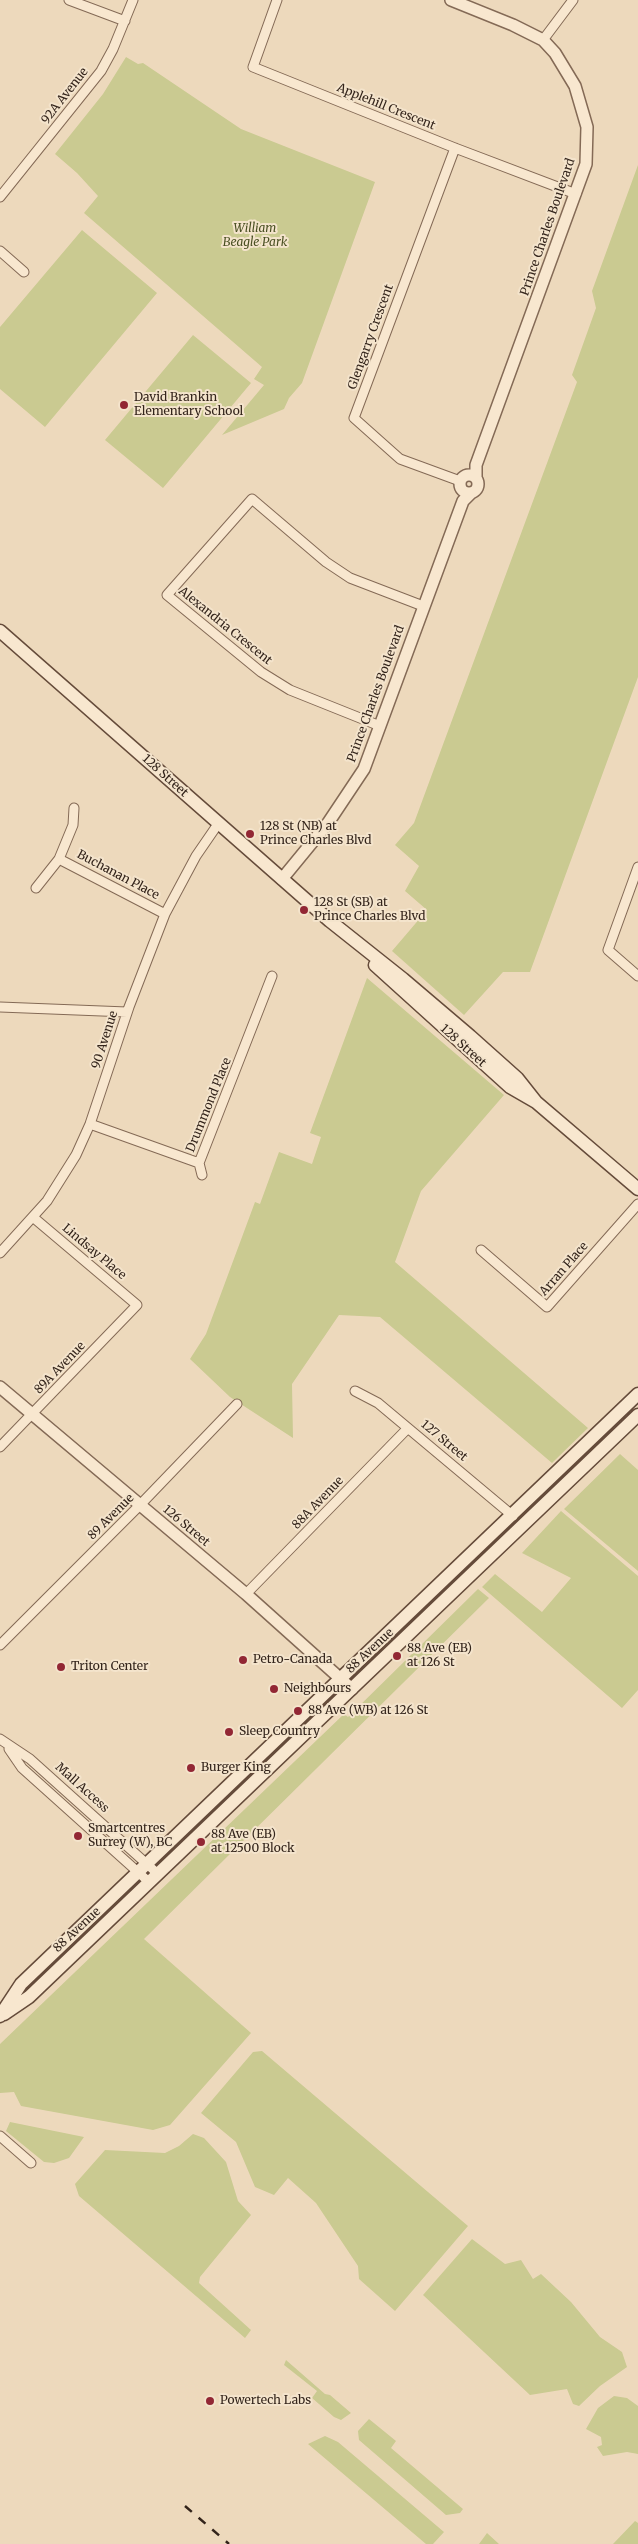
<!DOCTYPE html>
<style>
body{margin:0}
canvas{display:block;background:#edd9bc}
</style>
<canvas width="638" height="2544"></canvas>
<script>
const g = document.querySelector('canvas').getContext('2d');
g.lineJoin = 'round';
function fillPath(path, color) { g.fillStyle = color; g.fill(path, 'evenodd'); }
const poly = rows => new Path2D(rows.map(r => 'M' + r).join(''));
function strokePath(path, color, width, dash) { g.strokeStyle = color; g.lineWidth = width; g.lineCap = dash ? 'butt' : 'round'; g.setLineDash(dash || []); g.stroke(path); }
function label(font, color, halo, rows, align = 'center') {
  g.font = font + ' Merriweather,serif'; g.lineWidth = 4; g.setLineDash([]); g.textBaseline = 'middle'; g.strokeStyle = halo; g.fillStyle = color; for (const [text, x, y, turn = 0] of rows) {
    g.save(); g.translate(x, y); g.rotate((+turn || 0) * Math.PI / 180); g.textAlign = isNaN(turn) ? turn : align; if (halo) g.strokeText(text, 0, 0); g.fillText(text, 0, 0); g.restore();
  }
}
const green = poly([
 [126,57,138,64,143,63,241,129,375,182,302,383,289,398,284,409,222,435,264,385,254,379,262,367,84,213,98,196,77,173,55,154,103,94],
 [638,165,638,677,530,972,503,972,464,1015,392,951,427,910,405,891,419,866,395,845,414,823,577,382,572,375,596,308,592,291],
 [82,230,157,293,45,427,0,389,0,327],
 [193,335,251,383,163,488,105,440],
 [367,978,504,1095,421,1191,395,1262,588,1428,552,1463,380,1317,339,1315,292,1384,293,1438,230,1397,190,1359,206,1334,255,1202,260,1204,279,1152,312,1164,321,1137,310,1133],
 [620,1454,638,1470,638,1571,564,1509],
 [561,1511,638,1576,638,1690,622,1708,482,1587,495,1574,542,1612,571,1578,522,1553],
 [478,1589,489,1598,144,1939,251,2033,170,2125,153,2130,21,2106,14,2092,0,2093,0,2044,344,1714,348,1717],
 [262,2051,468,2226,395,2311,359,2279,358,2266,316,2203,288,2178,274,2195,255,2187,236,2142,201,2113,253,2052],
 [10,2122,84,2137,69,2158,54,2163,44,2162,6,2131],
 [193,2134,204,2138,226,2162,238,2201,251,2215,200,2277,199,2283,251,2330,245,2338,79,2196,75,2184,105,2150,165,2153,179,2146],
 [472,2239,505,2264,521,2260,533,2279,541,2274,571,2302,600,2337,622,2352,627,2367,600,2386,579,2406,573,2404,567,2389,530,2395,423,2295],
 [286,2360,325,2394,330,2395,351,2413,341,2420,334,2417,312,2398,317,2391,284,2365],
 [614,2396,627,2398,638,2406,638,2454,627,2452,603,2456,597,2447,602,2445,601,2437,586,2429,598,2408],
 [369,2419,396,2441,391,2448,463,2509,460,2513,446,2515,359,2440,358,2431],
 [325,2436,338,2442,444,2532,433,2544,426,2544,308,2444],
 [635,2521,638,2523,638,2544,613,2544],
 [487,2533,499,2544,479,2544]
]);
const minor = poly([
 [69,0,125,21],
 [277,0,253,67,455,148,576,194],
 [543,40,573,0],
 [455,148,354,418,400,459,460,481],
 [0,197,101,71,113,49,133,0],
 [0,251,24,272],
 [380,726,290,690,261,672,167,595,252,499,326,562,350,578,423,606],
 [59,859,165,914],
 [638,867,608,950,638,976],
 [36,888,59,859,73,825,74,808],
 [0,1007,127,1012],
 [90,1124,199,1163,272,976],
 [199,1163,202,1175],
 [481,1250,547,1307,638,1204],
 [0,1253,47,1201,76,1155,90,1124,129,1007,165,914,196,856,218,824],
 [355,1391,378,1403,513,1516],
 [0,1447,137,1305,34,1218],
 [246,1594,408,1428],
 [0,1645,140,1505,237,1404],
 [0,1739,30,1759,158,1874],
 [9,1749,22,1768,149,1882],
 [0,2136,31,2163]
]);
const tertiary = poly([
 [451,0,513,25,543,40,555,53,575,86,587,127,586,164,476,465,476,478],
 '460 484a9 9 0 1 1 18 0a9 9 0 1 1-18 0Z',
 [282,879,328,823,364,769,463,501,471,493],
 [0,1387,246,1594,352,1689]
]);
const secondary = poly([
 [0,631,330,921,403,979,470,1036,517,1078,536,1102],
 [375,965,510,1087,536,1102,638,1189],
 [4,2014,29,1997,638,1415],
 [0,2016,21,1984,638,1394]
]);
const rail = poly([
 [185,2506,229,2544]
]);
const markers = [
 [124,405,5,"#922734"],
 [250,834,5,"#922734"],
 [304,910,5,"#922734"],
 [397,1656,5,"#922734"],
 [243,1660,5,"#922734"],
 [61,1667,5,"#922734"],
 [274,1689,5,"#922734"],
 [298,1711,5,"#922734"],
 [229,1732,5,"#922734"],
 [191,1768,5,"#922734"],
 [78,1836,5,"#922734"],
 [201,1842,5,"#922734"],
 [210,2401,5,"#922734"]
];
const streetNames = [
 ["92A Avenue",65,96,-52],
 ["Applehill Crescent",386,107,22],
 ["Prince Charles Boulevard",548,227,-71],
 ["Glengarry Crescent",371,337,-70],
 ["Alexandria Crescent",225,626,39],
 ["Prince Charles Boulevard",376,694,-70],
 ["128 Street",165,776,42],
 ["Buchanan Place",118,875,28],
 ["90 Avenue",105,1040,-72],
 ["128 Street",463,1046,42],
 ["Drummond Place",209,1105,-68],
 ["Lindsay Place",94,1252,40],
 ["Arran Place",564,1269,-49],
 ["89A Avenue",60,1368,-46],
 ["127 Street",444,1441,40],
 ["88A Avenue",318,1503,-46],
 ["89 Avenue",111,1517,-45],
 ["126 Street",186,1526,40],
 ["88 Avenue",370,1651,-43],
 ["Mall Access",82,1788,42],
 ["88 Avenue",77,1930,-43]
];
const parkNames = [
 ["William",255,229],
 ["Beagle Park",255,243]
];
const poiNames = [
 ["David Brankin",134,398],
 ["Elementary School",134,412],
 ["128 St (NB) at",260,827],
 ["Prince Charles Blvd",260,841],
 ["128 St (SB) at",314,903],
 ["Prince Charles Blvd",314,917],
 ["88 Ave (EB)",407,1649],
 ["at 126 St",407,1663],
 ["Petro-Canada",253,1660],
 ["Triton Center",71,1667],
 ["Neighbours",284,1689],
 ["88 Ave (WB) at 126 St",308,1711],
 ["Sleep Country",239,1732],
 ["Burger King",201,1768],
 ["Smartcentres",88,1829],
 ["Surrey (W), BC",88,1843],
 ["88 Ave (EB)",211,1835],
 ["at 12500 Block",211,1849],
 ["Powertech Labs",220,2401]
];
fillPath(green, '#caca91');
strokePath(minor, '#846a56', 11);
strokePath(tertiary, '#846a56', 14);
strokePath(secondary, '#654b3a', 15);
strokePath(minor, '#f8e7cf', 9);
strokePath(tertiary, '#f8e7cf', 11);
strokePath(secondary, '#f8e7cf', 12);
strokePath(rail, '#33241b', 2.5, [9, 9]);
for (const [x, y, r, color] of markers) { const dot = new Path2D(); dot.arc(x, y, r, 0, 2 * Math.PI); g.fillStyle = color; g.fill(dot); strokePath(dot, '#f4e4cc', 2); }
label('12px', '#33241b', '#f4e4cc', streetNames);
label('italic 12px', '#494f22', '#f4e4cc', parkNames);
label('12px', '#33241b', '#f4e4cc', poiNames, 'left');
</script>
